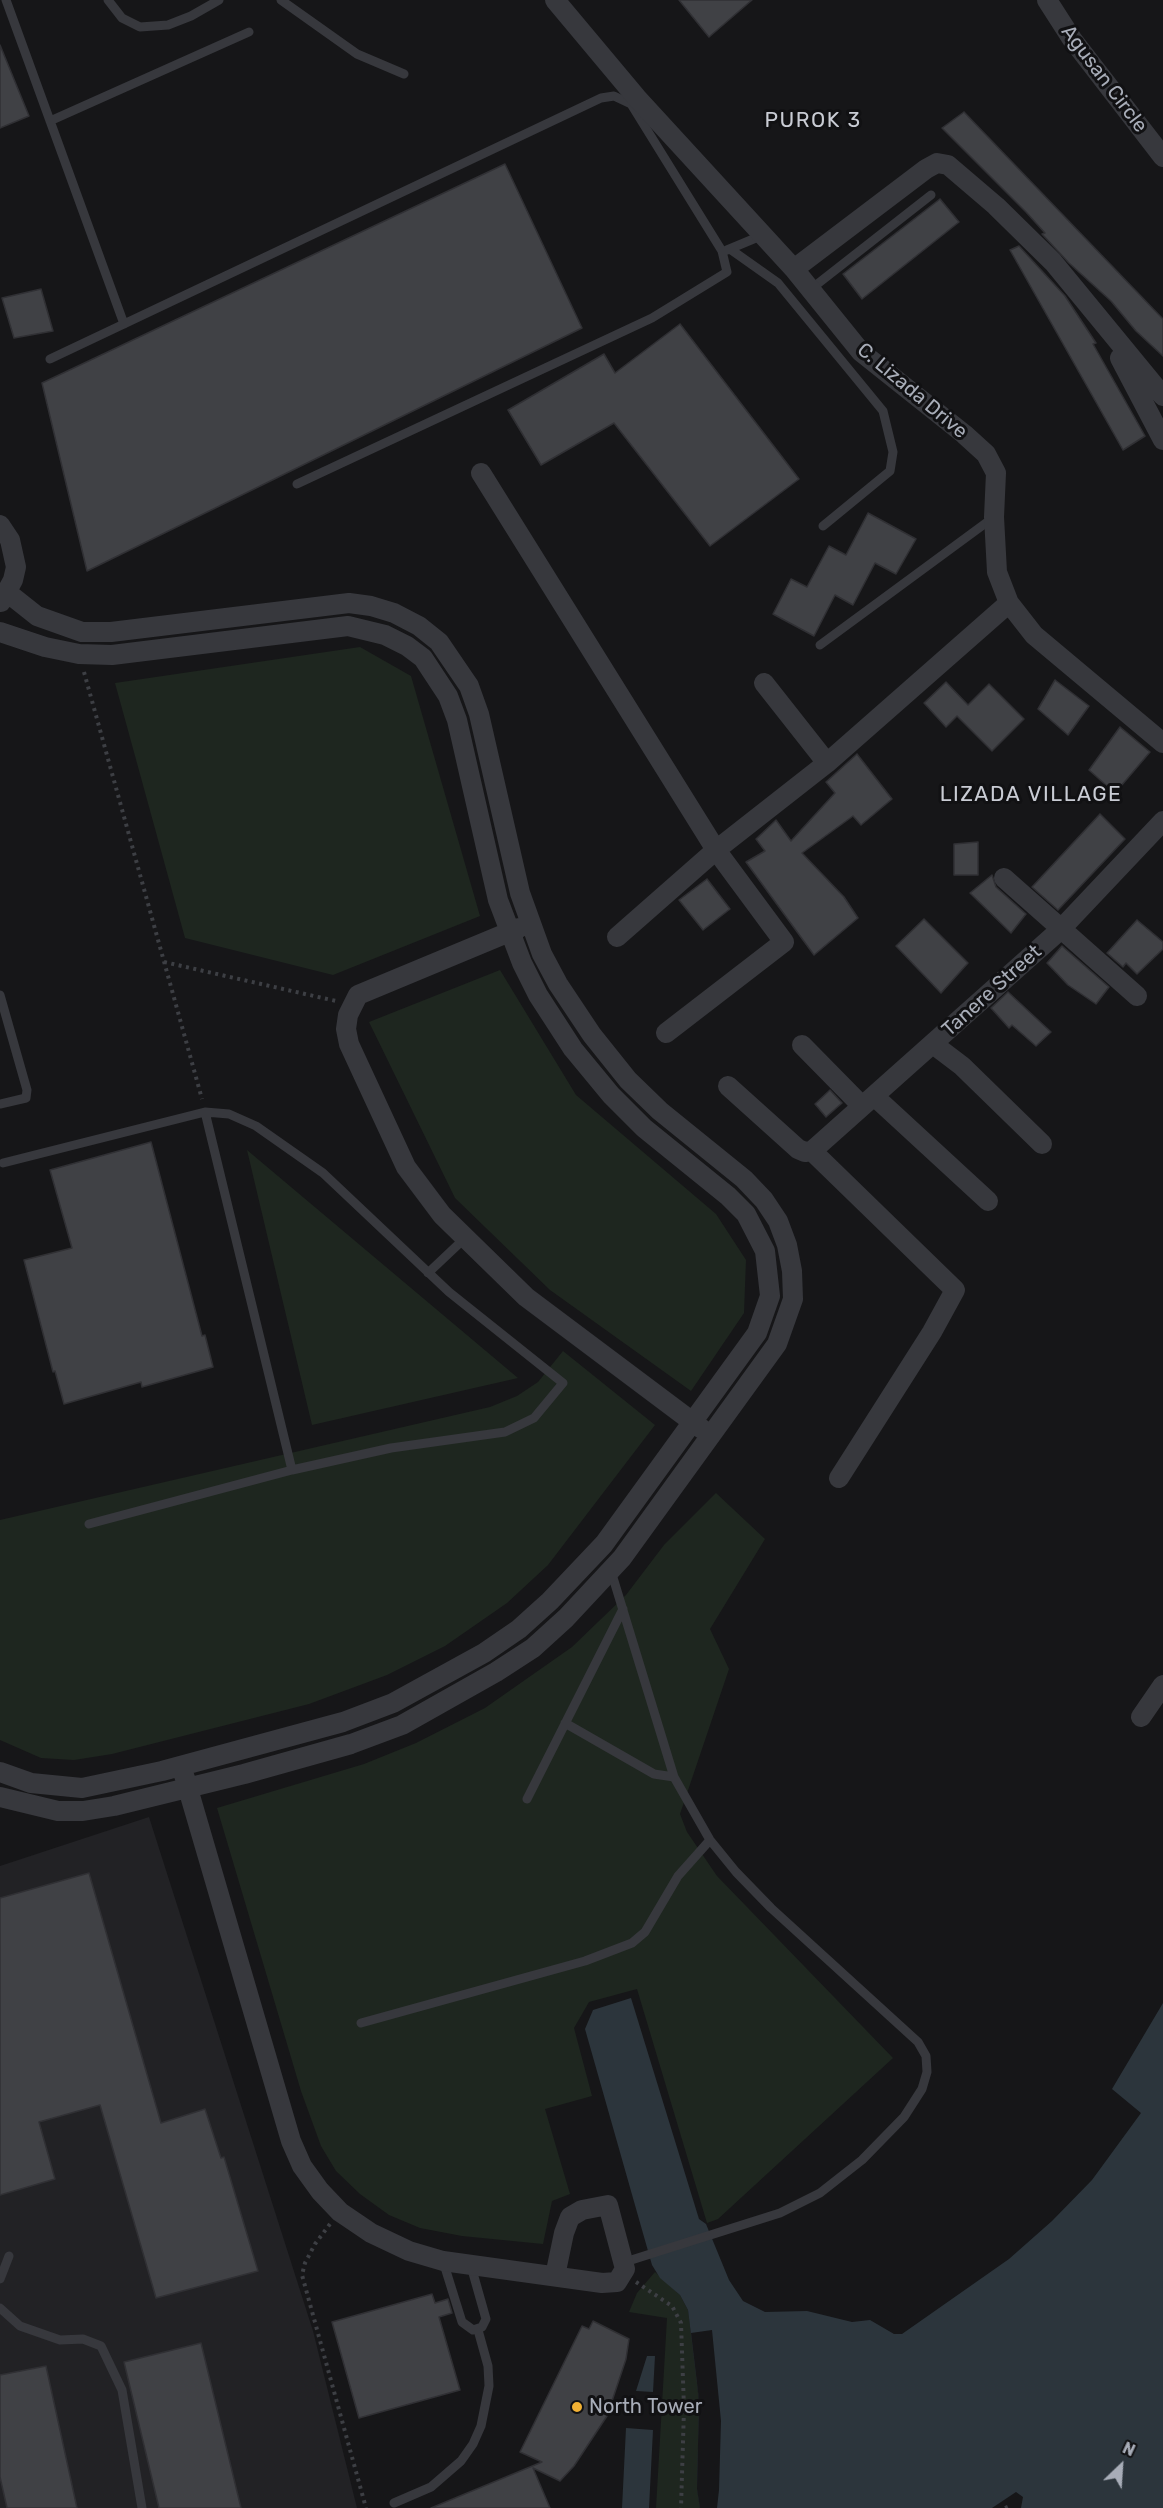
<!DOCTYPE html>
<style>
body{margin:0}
#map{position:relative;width:1163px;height:2508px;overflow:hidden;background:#161618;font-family:Rubik,sans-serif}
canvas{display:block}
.north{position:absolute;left:1091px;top:2436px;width:60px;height:60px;-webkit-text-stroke:4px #111113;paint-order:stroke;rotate:25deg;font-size:16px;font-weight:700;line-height:24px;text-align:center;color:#a8adb8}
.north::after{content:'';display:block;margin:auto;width:21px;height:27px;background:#a8adb8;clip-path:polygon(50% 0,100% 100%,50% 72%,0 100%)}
</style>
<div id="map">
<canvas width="1163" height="2508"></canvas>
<div class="north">N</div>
</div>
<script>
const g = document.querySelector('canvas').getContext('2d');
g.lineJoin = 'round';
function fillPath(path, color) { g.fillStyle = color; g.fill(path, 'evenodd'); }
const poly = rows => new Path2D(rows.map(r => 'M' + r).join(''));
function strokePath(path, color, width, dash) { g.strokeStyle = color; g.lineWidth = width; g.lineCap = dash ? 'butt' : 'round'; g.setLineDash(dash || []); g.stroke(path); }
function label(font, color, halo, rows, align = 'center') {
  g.font = font + ' Rubik,sans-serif'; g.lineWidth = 6; g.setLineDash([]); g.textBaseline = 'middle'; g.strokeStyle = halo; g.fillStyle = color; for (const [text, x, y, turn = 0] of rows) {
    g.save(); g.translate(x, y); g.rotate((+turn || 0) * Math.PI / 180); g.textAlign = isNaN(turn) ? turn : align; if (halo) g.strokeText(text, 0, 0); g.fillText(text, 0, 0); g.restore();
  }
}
const built = poly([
 [149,1817,313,2331,357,2508,0,2508,0,1866]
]);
const green = poly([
 [360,647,411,676,480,916,333,975,185,938,115,683],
 [500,970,576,1095,716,1214,746,1260,744,1313,691,1391,550,1290,455,1198,369,1022],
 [247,1150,518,1378,312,1425],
 [563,1351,655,1425,548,1565,507,1603,445,1646,387,1675,309,1704,112,1754,74,1760,41,1758,0,1740,0,1520,490,1407,517,1396,538,1382],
 [716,1493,765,1539,710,1629,729,1669,680,1814,687,1832,717,1876,893,2058,718,2219,707,2223,637,1989,589,2002,574,2028,592,2096,545,2109,570,2194,552,2201,543,2244,462,2236,420,2228,389,2215,360,2194,336,2171,321,2146,301,2091,217,1808,364,1764,416,1743,485,1708,572,1647,626,1595,664,1545],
 [655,2272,680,2295,688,2310,697,2379,700,2420,697,2489,700,2508,656,2508,667,2318,629,2312,637,2293]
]);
const water = poly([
 [631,1998,699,2219,706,2224,729,2280,743,2301,765,2312,807,2311,852,2322,870,2320,894,2334,902,2334,1009,2259,1052,2221,1092,2180,1141,2113,1112,2089,1163,2003,1163,2508,1021,2508,1023,2497,1016,2492,992,2508,700,2508,697,2489,699,2400,688,2310,680,2295,660,2278,652,2265,585,2029,593,2010],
 [647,2356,655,2356,653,2392,636,2391],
 [626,2428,653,2430,649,2508,622,2508]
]);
const pier = poly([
 [712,2330,721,2421,719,2490,717,2508,700,2508,697,2489,699,2400,691,2333]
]);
const building = poly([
 [679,0,752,0,709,37,679,0],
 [0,45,29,116,0,128,0,45],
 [964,112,1163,319,1163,356,1136,331,1111,301,1069,263,1042,234,1045,233,1026,212,942,128,964,112],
 [505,164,582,328,87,571,42,383,505,164],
 [940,199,959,222,862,299,843,274,940,199],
 [1019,246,1065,296,1096,343,1093,344,1145,436,1123,450,1010,250,1019,246],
 [41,289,53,331,14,338,2,298,41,289],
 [680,324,799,479,710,546,614,423,541,465,508,410,604,354,615,373,680,324],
 [868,513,916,539,896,574,875,563,853,605,835,595,814,636,773,614,791,579,807,587,829,546,846,555,868,513],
 [1055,680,1089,706,1068,735,1038,709,1055,680],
 [946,682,968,705,989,684,1024,719,992,751,957,716,946,727,924,703,946,682],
 [1120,727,1150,752,1115,793,1089,770,1120,727],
 [857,754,892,799,861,825,853,816,802,853,844,897,858,918,814,955,746,862,765,851,756,839,776,820,791,841,835,793,826,782,857,754],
 [1100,814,1125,839,1058,910,1032,887,1100,814],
 [978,842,978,875,954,875,954,844,978,842],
 [992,875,996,887,1026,914,1011,933,970,893,992,875],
 [707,879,730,909,703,930,679,900,707,879],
 [924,919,968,963,941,993,896,946,924,919],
 [1137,920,1163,942,1163,949,1137,974,1126,963,1123,967,1107,953,1137,920],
 [1062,946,1109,987,1096,1004,1068,985,1047,963,1062,946],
 [1008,992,1051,1032,1036,1046,1012,1025,1009,1028,991,1008,1008,992],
 [830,1090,842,1103,826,1117,815,1104,830,1090],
 [151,1142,202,1336,205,1335,213,1367,142,1387,141,1382,64,1404,55,1371,53,1372,24,1260,72,1248,50,1170,151,1142],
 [89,1873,161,2123,205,2109,221,2158,224,2157,258,2271,156,2298,100,2105,39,2122,55,2179,0,2195,0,1898,89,1873],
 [432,2294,435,2303,448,2299,452,2313,439,2317,460,2390,359,2418,332,2322,432,2294],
 [593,2321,629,2339,626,2359,607,2416,574,2466,560,2481,533,2468,550,2508,431,2508,542,2462,520,2452,582,2326,589,2329,593,2321],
 [201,2343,241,2508,159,2508,124,2362,201,2343],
 [46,2366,77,2508,7,2508,0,2477,0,2375,46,2366]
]);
const path = poly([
 [84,672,202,1099],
 [164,962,336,1001],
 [330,2224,315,2244,305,2263,302,2275,366,2508],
 [636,2282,672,2306,681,2323,684,2408,681,2508],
 [1005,2508,1010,2506,1009,2508]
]);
const lane = poly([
 [6,0,124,324],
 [108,0,122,18,140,27,168,25,191,16,219,0],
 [281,0,357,54,404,74],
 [50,121,249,32],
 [730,249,778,283,883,411,893,452,890,471,823,526],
 [727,250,763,235],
 [811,289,931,195],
 [50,359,601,98,614,96,631,104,722,251,727,272,652,318,297,484],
 [820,645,994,517],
 [0,995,27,1090,26,1098,0,1104],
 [205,1112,292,1470],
 [3,1163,205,1112,229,1114,256,1126,323,1173,449,1292,563,1383,534,1418,505,1432,391,1448,292,1470,89,1524],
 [428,1273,464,1239],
 [611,1571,674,1777,710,1840,736,1872,771,1908,918,2042,926,2056,927,2072,922,2089,904,2117,862,2160,820,2193,780,2213,625,2262],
 [565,1723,654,1774,674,1777],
 [527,1799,623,1609],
 [361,2023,585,1961,632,1943,645,1932,678,1876,710,1840],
 [443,2261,462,2322,473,2330,482,2327,486,2319,471,2266],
 [0,2279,9,2256],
 [0,2308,20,2326,60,2340,83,2339,101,2346,122,2390,142,2508],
 [394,2503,431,2487,461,2461,473,2444,481,2426,489,2386,488,2366,478,2330]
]);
const street = poly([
 [555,0,637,98,794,269,861,352,964,434,986,454,996,473,994,517,997,572,1009,603,1034,635,1163,743],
 [1047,0,1072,39,1163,157],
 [794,269,926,169,937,163,948,165,996,206,1053,262,1163,396],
 [1120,358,1163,440],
 [481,473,716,850,784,942,666,1033],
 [0,525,10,540,16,567,13,580,1,602],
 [0,632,45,647,79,654,112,655,348,626,385,635,407,646,423,658,448,696,457,720,498,900,522,963,538,995,573,1049,611,1095,644,1128,728,1196,746,1214,765,1251,770,1296,757,1333,604,1544,550,1601,519,1629,484,1653,393,1703,343,1722,162,1771,82,1788,31,1783,0,1772],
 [764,683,827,763],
 [1004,878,1137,996],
 [519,928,358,995,348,1015,346,1029,349,1044,406,1167,442,1215,526,1297,702,1429],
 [617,937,716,850,827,763,1009,603],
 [933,1044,962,1066,1042,1144],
 [802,1045,862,1106],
 [728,1086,798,1149,805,1152,812,1151],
 [874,1096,988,1201],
 [812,1151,1060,930,1163,821],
 [812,1151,955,1290,932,1332,839,1478],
 [1141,1717,1163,1685],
 [184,1775,291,2141,302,2166,320,2191,340,2212,371,2233,409,2251,443,2261,602,2283,617,2282,625,2269,608,2205,582,2210,570,2217,564,2233,555,2276],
 [0,1797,58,1811,83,1811,114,1806,244,1774,351,1744,402,1725,496,1672,533,1648,566,1618,622,1558,777,1344,793,1299,792,1271,787,1245,778,1221,764,1200,744,1179,660,1111,628,1080,592,1035,558,984,542,954,520,893,479,714,469,686,439,642,419,626,394,613,371,606,349,603,111,632,82,632,37,616,8,593]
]);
const markers = [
 [577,2407,6,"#f2b134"]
];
const streetNames = [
 ["Agusan Circle",1104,79,53],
 ["C. Lizada Drive",912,391,40],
 ["Tanere Street",992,991,-42]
];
const poiNames = [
 ["North Tower",589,2407]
];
const neighbourhoodNames = [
 ["PUROK 3",813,121],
 ["LIZADA VILLAGE",1031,795]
];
fillPath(built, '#222225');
fillPath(green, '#1e261f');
fillPath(water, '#2c353c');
fillPath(pier, '#161618');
fillPath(building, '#404145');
strokePath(building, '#303034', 1.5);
strokePath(path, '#3d3f44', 4, [3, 4.5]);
strokePath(lane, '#37383d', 9);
strokePath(street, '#37383d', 20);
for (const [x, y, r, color] of markers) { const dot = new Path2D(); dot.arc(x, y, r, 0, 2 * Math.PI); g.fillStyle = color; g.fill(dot); strokePath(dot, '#111113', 2); }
label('20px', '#a8adb8', '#111113', streetNames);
label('20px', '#a8adb8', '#111113', poiNames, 'left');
g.letterSpacing = '1.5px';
label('21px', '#c9ccd4', '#111113', neighbourhoodNames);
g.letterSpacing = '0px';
</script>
